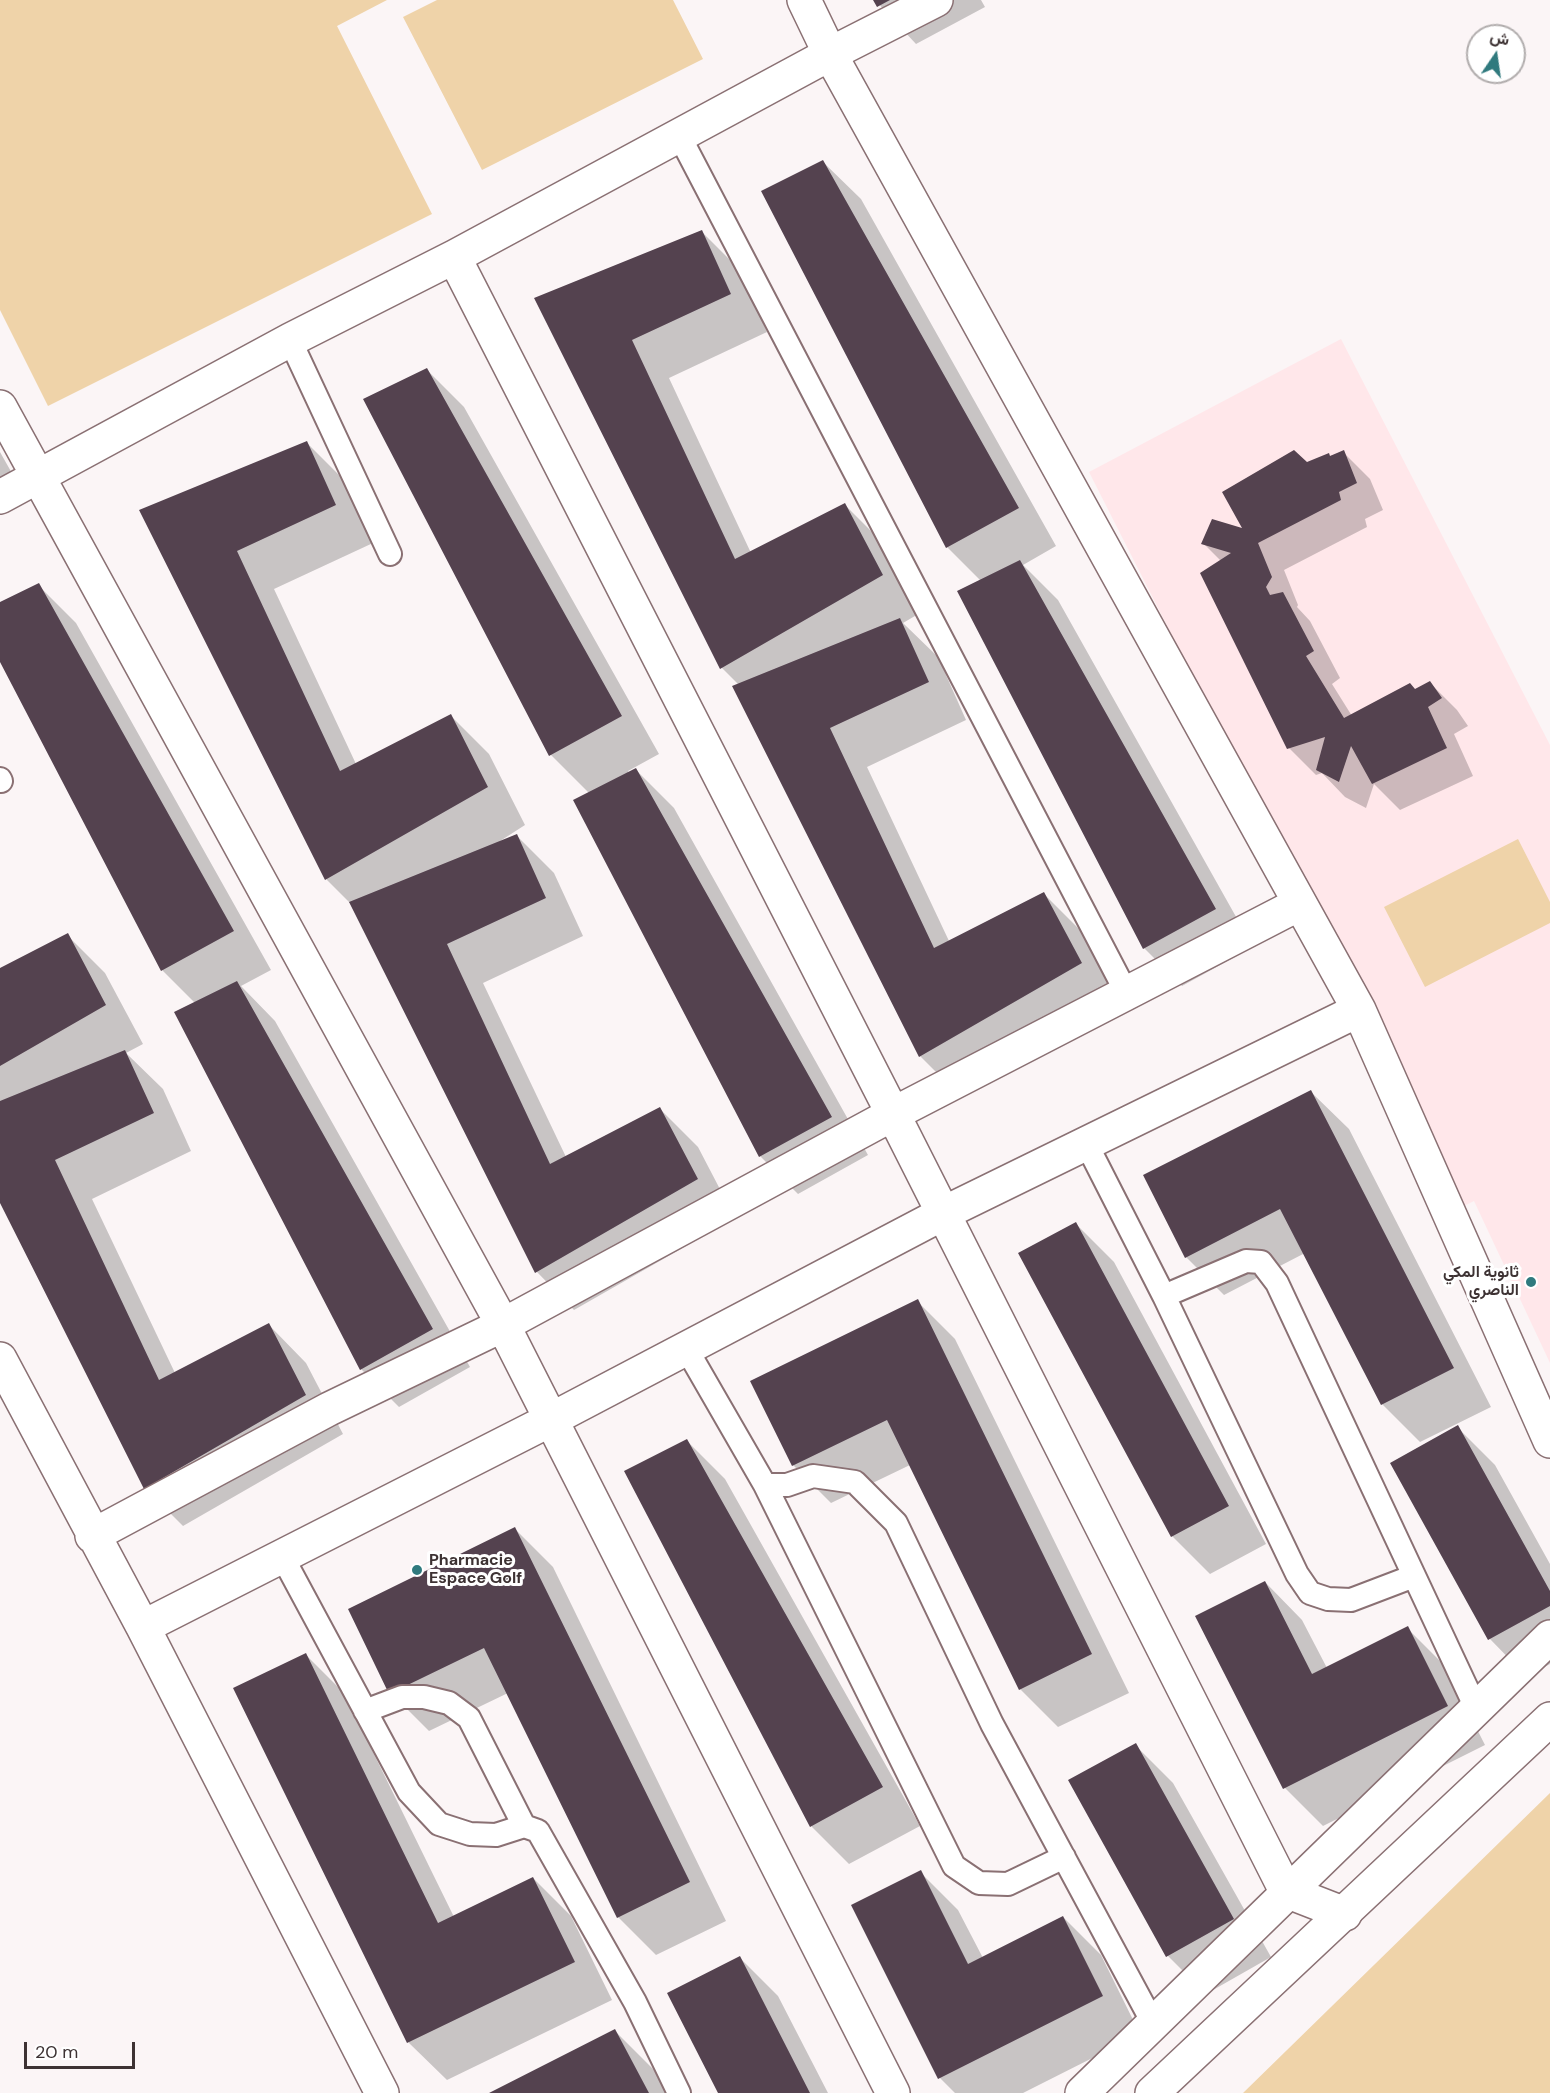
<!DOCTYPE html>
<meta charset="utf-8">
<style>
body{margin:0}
#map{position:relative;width:1550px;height:2093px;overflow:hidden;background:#fbf5f6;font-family:"DM Sans",Vazirmatn,sans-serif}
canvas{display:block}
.north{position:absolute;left:1466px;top:24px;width:60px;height:60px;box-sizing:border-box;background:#fff;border:2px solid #b1adad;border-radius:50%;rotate:13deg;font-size:16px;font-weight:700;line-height:24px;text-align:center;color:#3d3233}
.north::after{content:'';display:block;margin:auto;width:21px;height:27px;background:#307a7e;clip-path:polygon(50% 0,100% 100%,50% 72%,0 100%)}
.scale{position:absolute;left:24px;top:2042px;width:111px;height:27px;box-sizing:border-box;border:3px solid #3d3233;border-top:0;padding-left:8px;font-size:18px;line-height:21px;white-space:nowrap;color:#3d3233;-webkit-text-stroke:4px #fff;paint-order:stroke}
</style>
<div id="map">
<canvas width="1550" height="2093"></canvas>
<div class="north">ش</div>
<div class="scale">20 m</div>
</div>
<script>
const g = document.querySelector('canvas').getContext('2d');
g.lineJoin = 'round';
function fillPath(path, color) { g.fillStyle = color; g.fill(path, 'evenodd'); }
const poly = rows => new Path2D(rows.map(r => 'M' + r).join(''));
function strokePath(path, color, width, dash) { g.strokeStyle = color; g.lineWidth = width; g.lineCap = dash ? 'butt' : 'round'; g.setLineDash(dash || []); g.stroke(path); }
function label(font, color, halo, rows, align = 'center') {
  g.font = font + ' "DM Sans",Vazirmatn,sans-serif'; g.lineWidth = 6; g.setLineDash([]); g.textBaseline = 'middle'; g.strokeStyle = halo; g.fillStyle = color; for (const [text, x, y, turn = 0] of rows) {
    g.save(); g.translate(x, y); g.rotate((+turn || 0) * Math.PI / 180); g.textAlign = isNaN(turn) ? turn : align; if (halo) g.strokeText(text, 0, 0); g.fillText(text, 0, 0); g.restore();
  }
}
const built = poly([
 [1341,339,1550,745,1550,1363,1474,1201,1462,1207,1089,472]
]);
const green = poly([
 [0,0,387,0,337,26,432,214,48,406,0,310],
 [437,0,673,0,703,59,482,170,403,17],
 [1518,839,1550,902,1550,923,1425,987,1384,907],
 [1550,1793,1550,2093,1243,2093]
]);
const shadow = poly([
 [875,0,981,0,985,7,916,44],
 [823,162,861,199,1056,546,1023,565,1058,600,1253,947,1182,986,1144,948,981,581,947,547],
 [701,231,739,269,767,332,669,378,751,553,845,505,883,543,920,613,903,623,938,657,966,720,867,767,949,941,1043,893,1081,931,1118,1002,958,1094,920,1056,734,687,739,685,722,668,536,299],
 [426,369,464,407,659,754,628,771,629,773,636,770,674,808,868,1155,798,1194,760,1156,589,793,551,755],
 [307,443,345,481,373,543,274,589,356,764,451,716,489,754,525,825,497,843,516,835,554,873,583,936,483,983,566,1157,660,1109,698,1147,735,1218,574,1310,537,1272,351,904,327,880,141,510],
 [0,452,13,475,0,482],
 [1343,452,1370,479,1383,510,1365,519,1367,527,1284,570,1298,605,1297,607,1310,621,1340,678,1332,684,1352,716,1430,683,1457,710,1468,726,1454,734,1473,776,1400,810,1374,784,1366,808,1345,797,1322,773,1316,775,1289,748,1221,561,1203,543,1245,531,1307,463],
 [38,585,76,623,271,970,241,986,275,1021,470,1367,399,1407,361,1369,195,1003,163,971,0,659,0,604],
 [67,935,105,973,143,1044,126,1053,163,1089,191,1151,92,1199,175,1373,269,1325,306,1363,343,1434,183,1526,145,1488,0,1200,0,970],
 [1311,1092,1349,1129,1491,1407,1420,1442,1382,1404,1305,1253,1224,1295,1186,1257],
 [1076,1224,1114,1262,1266,1544,1210,1574,1172,1536],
 [917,1301,955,1339,1129,1693,1058,1727,1020,1689,910,1465,831,1503,793,1465],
 [1457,1427,1495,1465,1550,1564,1550,1664,1527,1677,1490,1639],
 [687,1441,725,1479,920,1826,849,1864,812,1827,626,1471],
 [515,1529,553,1567,726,1921,656,1955,618,1917,508,1693,429,1731,391,1693],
 [1265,1582,1302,1620,1327,1668,1407,1628,1445,1666,1485,1745,1323,1826,1285,1788],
 [306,1655,344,1693,454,1917,533,1878,571,1916,612,2000,447,2080,409,2043,235,1689],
 [1135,1745,1173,1783,1271,1957,1206,1994,1168,1956,1070,1781],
 [920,1872,958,1910,983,1958,1063,1917,1101,1955,1140,2034,1023,2093,955,2093,940,2078],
 [740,1958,778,1996,828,2093,720,2093],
 [615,2031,653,2069,666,2093,492,2093]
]);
const building = poly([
 [873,0,890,0,877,7],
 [823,160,1019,508,946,548,761,191],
 [702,230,731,294,632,340,735,559,845,503,883,575,720,669,534,298],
 [427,368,622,716,549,756,363,399],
 [307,441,336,505,237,551,340,771,451,714,488,787,325,880,139,510],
 [1294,450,1307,462,1329,453,1330,456,1344,450,1357,483,1339,492,1341,500,1258,543,1272,577,1266,587,1270,595,1283,592,1314,651,1306,656,1344,718,1410,683,1415,689,1430,681,1442,698,1428,707,1447,748,1372,784,1351,746,1339,782,1316,770,1325,737,1287,749,1200,573,1231,553,1201,544,1212,519,1242,528,1222,492],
 [1020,560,1216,909,1143,949,957,591],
 [39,583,234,931,161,971,0,662,0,602],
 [900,618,929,682,830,728,934,948,1044,892,1082,963,919,1057,732,686],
 [636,768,832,1117,759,1157,573,800],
 [517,834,546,898,447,944,550,1164,660,1107,698,1179,535,1273,349,902],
 [68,933,106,1005,0,1066,0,968],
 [237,981,433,1329,360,1370,174,1012],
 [125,1050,154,1113,55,1160,159,1380,269,1323,306,1395,144,1489,0,1203,0,1101],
 [1311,1090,1454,1368,1381,1405,1280,1209,1185,1258,1143,1175],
 [1076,1222,1229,1506,1171,1537,1018,1253],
 [918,1299,1092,1654,1019,1690,887,1420,792,1466,750,1381],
 [1458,1425,1550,1591,1550,1606,1488,1640,1390,1463],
 [687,1439,883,1787,810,1827,624,1471],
 [515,1527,690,1882,617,1918,484,1648,389,1694,348,1609],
 [1265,1581,1312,1674,1408,1626,1448,1706,1283,1789,1195,1616],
 [306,1653,438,1923,533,1877,575,1962,407,2043,233,1688],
 [1136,1743,1234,1919,1166,1957,1068,1780],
 [921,1870,968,1964,1063,1916,1103,1996,938,2079,851,1905],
 [740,1956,810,2093,718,2093,667,1993],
 [615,2029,649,2093,489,2093]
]);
const service = poly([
 [680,137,1126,992],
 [290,340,390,554],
 [0,779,1,781],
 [1086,1143,1164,1296,1246,1261,1261,1262,1277,1283,1476,1708],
 [1164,1296,1297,1574,1310,1593,1328,1599,1351,1600,1414,1576],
 [686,1348,765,1485,787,1485,813,1476,855,1482,896,1523,992,1724,1153,2023],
 [765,1485,954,1866,979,1883,1008,1884,1064,1857],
 [282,1556,409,1792,439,1824,470,1834,496,1835,524,1826],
 [365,1711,402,1697,424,1697,449,1703,469,1718,524,1826,538,1831,635,2002,679,2093]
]);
const minor = poly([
 [804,0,830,54,1359,1010,1550,1441],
 [454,257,893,1114,1286,1891,1345,1914],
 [0,407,503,1325,893,2093],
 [0,497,290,340,454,257,830,54,936,0],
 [0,1359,143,1627,382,2093],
 [92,1536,329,1409,503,1325,893,1114,1299,904],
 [143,1627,552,1419,942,1214,1359,1010]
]);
const tertiary = poly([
 [1082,2093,1550,1637],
 [1152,2093,1550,1719]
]);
const markers = [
 [1531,1282,6,"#307a7e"],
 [417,1570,6,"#307a7e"]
];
const poiNames = [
 ["ثانوية المكي",1519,1273],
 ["الناصري",1519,1291],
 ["Pharmacie",429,1561,"left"],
 ["Espace Golf",429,1579,"left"]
];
fillPath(built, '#ffe7ea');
fillPath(green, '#efd3a9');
fillPath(shadow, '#0003');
fillPath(building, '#54424f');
strokePath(service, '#8a7073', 26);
strokePath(minor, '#8a7073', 36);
strokePath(tertiary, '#8a7073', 36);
strokePath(service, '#fff', 22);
strokePath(minor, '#fff', 33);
strokePath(tertiary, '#fff', 33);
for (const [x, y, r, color] of markers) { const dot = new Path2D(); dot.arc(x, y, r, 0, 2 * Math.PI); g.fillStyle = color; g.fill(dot); strokePath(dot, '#fff', 2); }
label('bold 16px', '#3d3233', '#fff', poiNames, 'right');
</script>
